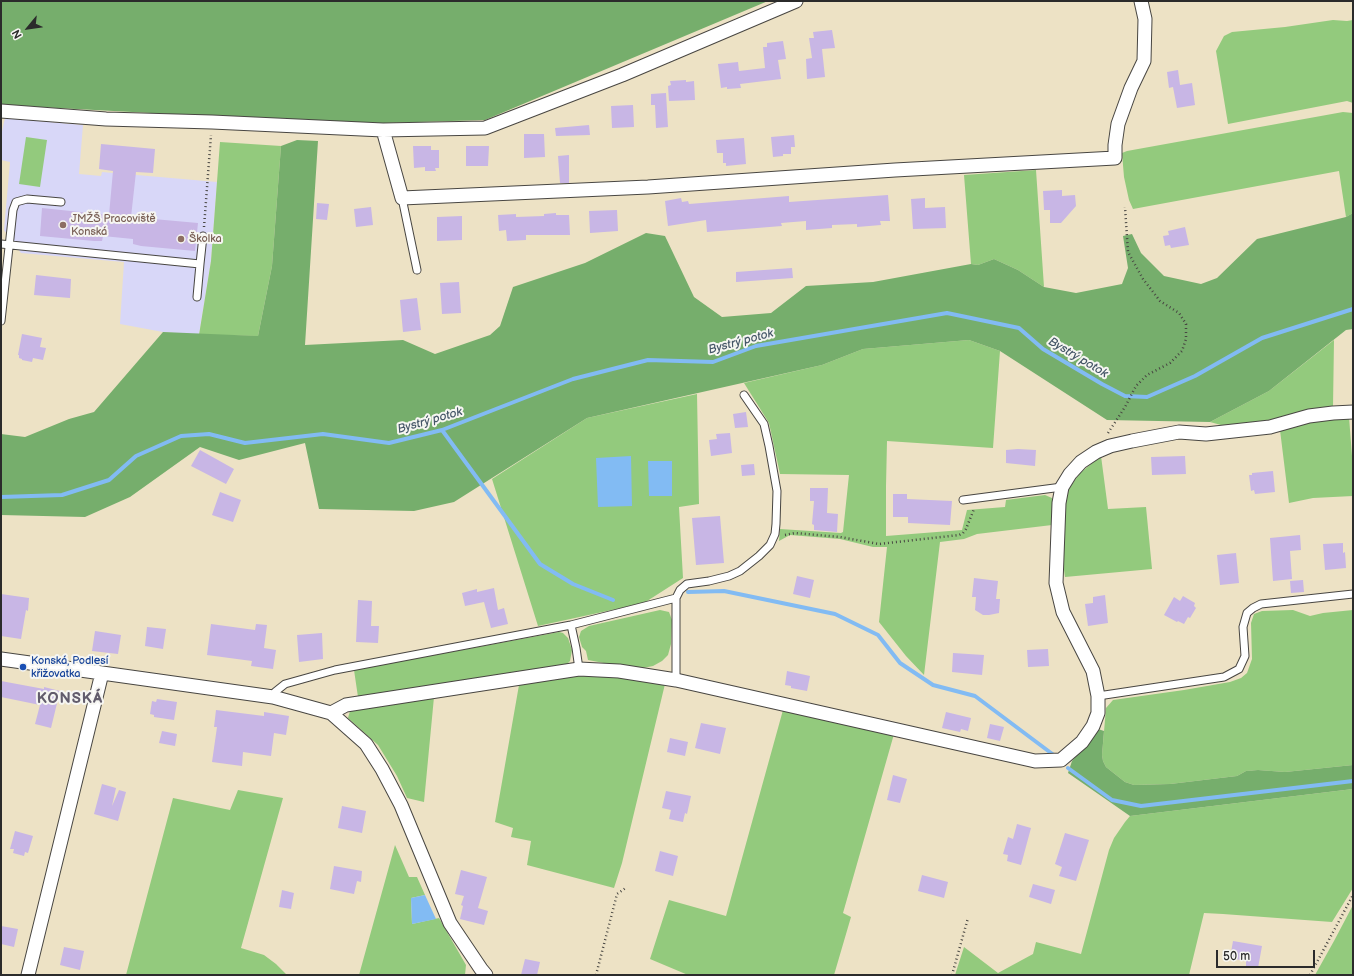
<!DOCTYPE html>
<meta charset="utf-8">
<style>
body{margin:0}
#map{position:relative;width:1354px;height:976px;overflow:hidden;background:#ede2c5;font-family:"Balsamiq Sans",sans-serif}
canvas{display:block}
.frame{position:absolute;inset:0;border:2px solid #2b2b2b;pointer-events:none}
.north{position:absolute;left:8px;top:8px;width:40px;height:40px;-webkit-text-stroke:3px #f6f6f2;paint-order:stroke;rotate:241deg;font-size:11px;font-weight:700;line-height:16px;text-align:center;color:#2b2b2b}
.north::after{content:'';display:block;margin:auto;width:14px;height:18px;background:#2b2b2b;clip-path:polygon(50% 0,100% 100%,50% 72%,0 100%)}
.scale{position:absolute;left:1216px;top:950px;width:99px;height:18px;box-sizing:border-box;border:2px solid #2b2b2b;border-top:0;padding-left:5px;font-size:12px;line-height:14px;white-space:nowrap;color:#2b2b2b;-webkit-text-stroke:3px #f6f6f2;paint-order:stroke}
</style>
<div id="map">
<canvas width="1354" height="976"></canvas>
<div class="frame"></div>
<div class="north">N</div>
<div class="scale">50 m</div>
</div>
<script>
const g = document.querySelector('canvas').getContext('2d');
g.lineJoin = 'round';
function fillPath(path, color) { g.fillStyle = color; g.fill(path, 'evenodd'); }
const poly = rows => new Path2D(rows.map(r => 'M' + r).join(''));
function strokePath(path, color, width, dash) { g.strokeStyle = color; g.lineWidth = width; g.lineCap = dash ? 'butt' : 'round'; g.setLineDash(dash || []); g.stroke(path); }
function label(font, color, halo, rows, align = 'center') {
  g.font = font + ' "Balsamiq Sans",sans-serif'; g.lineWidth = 4; g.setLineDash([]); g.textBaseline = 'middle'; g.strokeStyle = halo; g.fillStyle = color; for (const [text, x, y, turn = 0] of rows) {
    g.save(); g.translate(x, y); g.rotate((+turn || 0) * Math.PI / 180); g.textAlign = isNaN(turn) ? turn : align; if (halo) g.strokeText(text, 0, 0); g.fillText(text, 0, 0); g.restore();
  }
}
const built = poly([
 [5,118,83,125,79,174,101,176,102,172,217,182,211,261,199,335,163,332,120,324,124,262,21,253,4,230,10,162,1,160,1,136]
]);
const green = poly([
 [1333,20,1347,21,1353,20,1353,103,1347,101,1228,124,1216,51,1224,36,1232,32,1285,27],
 [1343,112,1353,113,1353,213,1346,217,1339,171,1133,209,1129,200,1124,177,1122,153,1127,151],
 [26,137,47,140,40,187,19,184],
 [220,142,281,146,272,266,258,336,199,335,211,261],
 [1036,170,1044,287,1018,270,994,259,978,265,971,264,964,175],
 [969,340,1000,351,993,448,887,441,886,486,886,536,962,530,967,510,1005,507,1006,500,1045,495,1052,498,1053,504,1052,525,977,534,964,539,940,542,924,675,906,656,879,622,887,547,873,547,840,539,790,535,779,541,780,529,841,533,843,532,849,475,780,474,769,423,744,383,822,365,863,349],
 [1334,340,1333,407,1248,424,1221,425,1210,422,1269,391],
 [697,394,699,504,679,507,683,578,644,603,538,626,492,479,587,418],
 [1349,417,1353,469,1353,496,1313,498,1289,503,1280,430,1313,421],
 [1101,456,1108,509,1146,507,1152,569,1065,577,1062,556,1064,502,1070,487,1080,473],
 [660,610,669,612,672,620,671,644,668,655,662,661,653,666,643,668,604,663,588,660,586,651,582,647,579,637,581,631,589,626],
 [1293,610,1310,616,1323,613,1353,610,1353,765,1285,772,1258,770,1246,771,1237,776,1170,784,1134,785,1125,782,1106,767,1103,761,1102,755,1106,708,1113,700,1184,690,1230,682,1241,678,1247,673,1252,659,1251,623,1254,614,1262,611],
 [559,632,563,633,568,638,572,650,570,661,567,664,559,666,358,697,354,670],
 [601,675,665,684,622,863,614,888,527,865,531,841,511,837,513,828,495,822,519,685,578,676],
 [434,697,424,802,407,798,397,776,378,745,348,718,350,711],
 [783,710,894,734,843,913,851,917,834,975,688,975,650,959,669,900,726,916],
 [1353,789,1353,888,1332,922,1223,914,1204,913,1189,975,955,975,964,947,998,973,1033,954,1036,942,1081,954,1109,850,1114,838,1125,822,1130,816],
 [238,790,283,798,241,948,264,955,276,964,287,975,126,975,173,798,230,810],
 [395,845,409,877,417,877,425,895,411,898,412,924,439,918,466,965,465,975,359,975],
 [1353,905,1353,975,1315,975,1334,941]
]);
const forest = poly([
 [1,1,768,1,485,120,384,123,320,122,1,105],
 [297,140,318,141,305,345,403,340,435,354,490,335,500,326,513,287,585,263,646,233,665,236,694,297,722,317,771,313,806,286,873,282,971,264,978,265,994,259,1018,270,1044,287,1076,293,1122,284,1128,268,1123,236,1132,234,1141,253,1164,276,1201,284,1217,278,1257,239,1346,217,1353,213,1353,329,1346,330,1269,391,1210,422,1107,420,1000,351,969,340,863,349,822,365,587,418,454,502,414,511,319,509,305,443,239,460,200,447,130,497,85,517,1,515,1,434,25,437,69,419,94,412,163,332,258,336,272,266,281,146],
 [1098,729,1104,731,1102,755,1103,761,1106,767,1125,782,1134,785,1170,784,1237,776,1246,771,1258,770,1285,772,1353,765,1353,789,1130,816,1068,773,1072,761]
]);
const water = poly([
 [631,456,632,506,598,507,596,458],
 [648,461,672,461,672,496,649,496],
 [425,895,436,919,412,924,411,898]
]);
const stream = poly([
 [442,430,540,564,573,584,613,600],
 [1,497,62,495,109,480,136,456,181,436,209,434,245,443,323,434,389,443,442,430,573,379,648,360,713,362,756,346,947,313,1019,328,1043,349,1102,384,1125,396,1147,397,1195,376,1262,338,1353,309],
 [688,592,724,591,835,614,878,635,900,663,933,685,975,696,1055,756],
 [1068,768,1112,800,1141,806,1353,781]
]);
const building = poly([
 [832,30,835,48,822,49,825,77,807,79,806,59,812,58,809,38,814,38,813,32],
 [783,41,786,59,778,60,781,79,740,84,741,88,727,89,727,87,721,88,718,64,738,62,739,71,765,68,763,47,767,47,767,43],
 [1178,70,1180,85,1192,83,1195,105,1177,108,1173,87,1169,88,1167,72],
 [686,80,686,82,694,81,695,100,669,101,668,86,671,85,670,81],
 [666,93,668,127,656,128,655,105,651,105,651,94],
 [633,105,634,127,612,128,611,106],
 [589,125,590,135,556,136,555,128],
 [524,134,544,134,545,157,524,158],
 [794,135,795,147,791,147,791,154,783,154,783,156,773,157,771,137],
 [744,138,746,164,726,166,726,163,723,163,723,153,717,153,716,140],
 [101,144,155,149,153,173,136,172,131,217,198,223,195,251,141,246,133,244,133,239,103,236,102,241,94,241,40,236,42,208,109,215,113,171,99,169],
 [413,146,431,146,431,150,439,150,439,168,435,168,436,171,425,171,425,167,414,168],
 [466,146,489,146,488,166,466,166],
 [569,155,569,183,560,183,558,156],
 [1062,190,1062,196,1075,195,1076,206,1061,223,1050,223,1050,210,1044,210,1043,191],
 [888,195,890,221,880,221,881,225,857,227,857,224,832,225,832,228,806,230,806,221,781,223,782,226,707,232,706,220,668,226,665,201,681,198,682,202,688,201,689,204,789,196,789,202],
 [925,198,925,208,945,207,946,228,913,229,911,199],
 [317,203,329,204,327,220,316,219],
 [371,207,373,225,356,227,354,209],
 [617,210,618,231,590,233,589,211],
 [556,213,556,215,569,215,570,235,526,235,526,240,507,241,506,230,499,231,498,215,516,214,516,217,544,216,544,214],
 [462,216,462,240,437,241,437,217],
 [1185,227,1189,245,1171,248,1170,245,1165,246,1163,236,1169,235,1168,231],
 [792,268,793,278,736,282,736,272],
 [36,275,71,279,70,298,34,295],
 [459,282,461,313,442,314,440,283],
 [417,298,421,330,403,332,400,300],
 [22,334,42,338,40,347,46,348,43,360,33,358,32,362,22,360,22,359,19,358,19,355,18,355],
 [746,412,748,427,735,428,733,414],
 [730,433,732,453,711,456,709,440,717,439,716,434],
 [1018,449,1036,450,1035,466,1006,463,1006,450],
 [200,450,234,469,226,484,191,466],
 [1185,456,1186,474,1152,475,1151,457],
 [754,464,755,475,742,476,741,465],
 [1273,471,1275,492,1255,494,1254,490,1251,491,1249,475,1252,475,1252,473],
 [810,488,828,488,827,513,838,514,837,532,814,530,814,525,812,524,814,501,810,501],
 [220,492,241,500,233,522,212,515],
 [893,494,907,494,907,499,952,501,950,525,908,523,908,517,893,517],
 [720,516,724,563,696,565,692,518],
 [1300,535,1301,550,1290,551,1292,579,1273,581,1270,538],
 [1343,543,1343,553,1345,552,1346,568,1325,570,1323,544],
 [1236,553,1239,583,1220,585,1217,555],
 [797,576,814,580,810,598,793,594],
 [974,578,998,581,996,599,1000,599,999,613,989,615,983,615,975,610,976,597,972,597],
 [1303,580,1304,592,1291,593,1290,581],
 [494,588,498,610,504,608,508,624,491,628,484,602,465,606,462,593,477,589,477,592],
 [1,594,29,598,28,611,26,610,21,639,1,636],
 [1105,595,1108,623,1088,626,1085,604,1093,603,1093,597],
 [1183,596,1195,603,1194,606,1196,608,1190,618,1188,617,1184,624,1178,621,1177,622,1164,615,1174,597,1180,601],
 [358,600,372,601,371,626,379,626,378,643,356,642],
 [211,624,255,630,256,624,267,625,264,648,276,650,273,669,251,666,252,661,207,655],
 [147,627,166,629,163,649,145,646],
 [95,631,121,635,118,654,92,651],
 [322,633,323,659,299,662,297,635],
 [1048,649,1049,666,1028,667,1027,650],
 [953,653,984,655,982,675,952,672],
 [787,671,810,676,807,691,791,688,791,686,785,685],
 [1,681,44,689,44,687,60,691,51,728,35,724,40,705,1,697],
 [157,699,177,702,174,720,154,717,154,715,150,714,152,701,156,702],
 [216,710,264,716,264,712,289,716,286,735,274,733,271,756,243,752,242,766,212,762,217,727,214,727],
 [946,712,971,718,968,731,961,729,960,732,942,728],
 [701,723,726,728,720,754,695,748],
 [990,724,1004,727,1000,741,987,738],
 [162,731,177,734,175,746,159,743],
 [670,738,688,742,685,756,667,752],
 [893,775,907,779,900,803,887,800],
 [102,784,116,788,112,806,119,790,126,792,118,821,94,814],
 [666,791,691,796,687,814,685,813,683,822,669,819,671,810,662,808],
 [342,806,366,811,362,833,338,828],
 [1017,824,1031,828,1021,865,1007,861,1008,855,1003,854,1008,837,1013,839],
 [15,831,33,836,28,853,25,852,24,856,13,853,14,849,10,849],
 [1065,833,1089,840,1076,881,1059,876,1062,867,1055,864],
 [660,851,678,856,673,876,655,871],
 [334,866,362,871,361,882,357,881,354,894,330,889],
 [461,870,487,877,478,908,488,911,484,925,460,919,463,906,461,905,464,896,455,894],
 [922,875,948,882,944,898,918,891],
 [1033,884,1055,890,1051,904,1029,897],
 [282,890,294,893,291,909,279,907],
 [1,926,18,929,14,947,1,944],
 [1233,941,1262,946,1258,968,1246,966,1246,961,1230,958],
 [64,947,84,951,80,970,60,965],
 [525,959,540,962,537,975,521,975]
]);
const path = poly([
 [204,227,211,135],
 [1108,433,1125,407,1136,386,1147,375,1170,363,1182,351,1186,339,1186,324,1179,313,1160,301,1143,279,1128,252,1125,207],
 [785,535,795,533,840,537,879,544,959,535,963,533,966,529,974,509],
 [596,975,617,894,627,887],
 [952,975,968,918],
 [1310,975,1353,895]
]);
const lane = poly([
 [402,198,417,270],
 [1,244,200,264,197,297],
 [200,264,203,236],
 [1,321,13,210,16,202,27,199,61,202],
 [963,500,1062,487],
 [571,625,576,648,579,669],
 [676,680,676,598,680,590,687,584,709,581,729,576,740,571,759,556,770,545,775,534,776,524,777,491,769,446,764,424,744,395],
 [1098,696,1224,677,1239,669,1245,656,1243,627,1247,613,1253,608,1261,604,1353,594],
 [273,697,275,692,285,684,335,670,571,625,676,598]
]);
const street = poly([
 [1,111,106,119,212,122,383,130,485,128,622,75,796,1],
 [383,130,402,198,648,187,895,170,1115,158,1115,145,1118,124,1131,88,1144,61,1145,19,1141,1],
 [1,659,102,673,28,975],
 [102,673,273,697,331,713,366,744,382,769,401,805,450,923,481,969,486,975],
 [331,713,346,705,579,669,619,671,676,680,1035,761,1061,760,1082,742,1093,726,1098,713,1098,696,1093,671,1063,612,1056,583,1059,503,1062,487,1070,474,1081,462,1096,452,1110,446,1132,441,1179,432,1206,434,1270,427,1309,416,1333,413,1353,412]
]);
const markers = [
 [63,225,4,"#8d6e63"],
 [181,239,4,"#8d6e63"],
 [23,667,4,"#1a4fb4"]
];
const educationNames = [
 ["JMŽŠ Pracoviště",71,219],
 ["Konská",71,232],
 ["Školka",189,239]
];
const transitNames = [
 ["Konská, Podlesí",31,661],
 ["křižovatka",31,674]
];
const waterNames = [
 ["Bystrý potok",741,342,-15],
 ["Bystrý potok",1078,358,31],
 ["Bystrý potok",430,421,-16]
];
const districtNames = [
 ["KONSKÁ",70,699]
];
fillPath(built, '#d8d7f8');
fillPath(green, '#93ca7d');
fillPath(forest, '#76ae6c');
fillPath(water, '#82bbf3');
strokePath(stream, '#82bbf3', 4);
fillPath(building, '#c8b6e5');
strokePath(lane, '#484642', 9);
strokePath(street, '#484642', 15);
strokePath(path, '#484642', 2.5, [1, 3]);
strokePath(lane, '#fff', 7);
strokePath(street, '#fff', 13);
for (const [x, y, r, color] of markers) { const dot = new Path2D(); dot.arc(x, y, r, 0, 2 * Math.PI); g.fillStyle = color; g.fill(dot); strokePath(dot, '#f6f6f2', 1.5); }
label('11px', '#785e54', '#f6f6f2', educationNames, 'left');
label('11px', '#164399', '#f6f6f2', transitNames, 'left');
label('italic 12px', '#455667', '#f6f6f2', waterNames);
g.letterSpacing = '1px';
label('bold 15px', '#625c6c', '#f6f6f2', districtNames);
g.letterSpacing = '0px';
</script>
